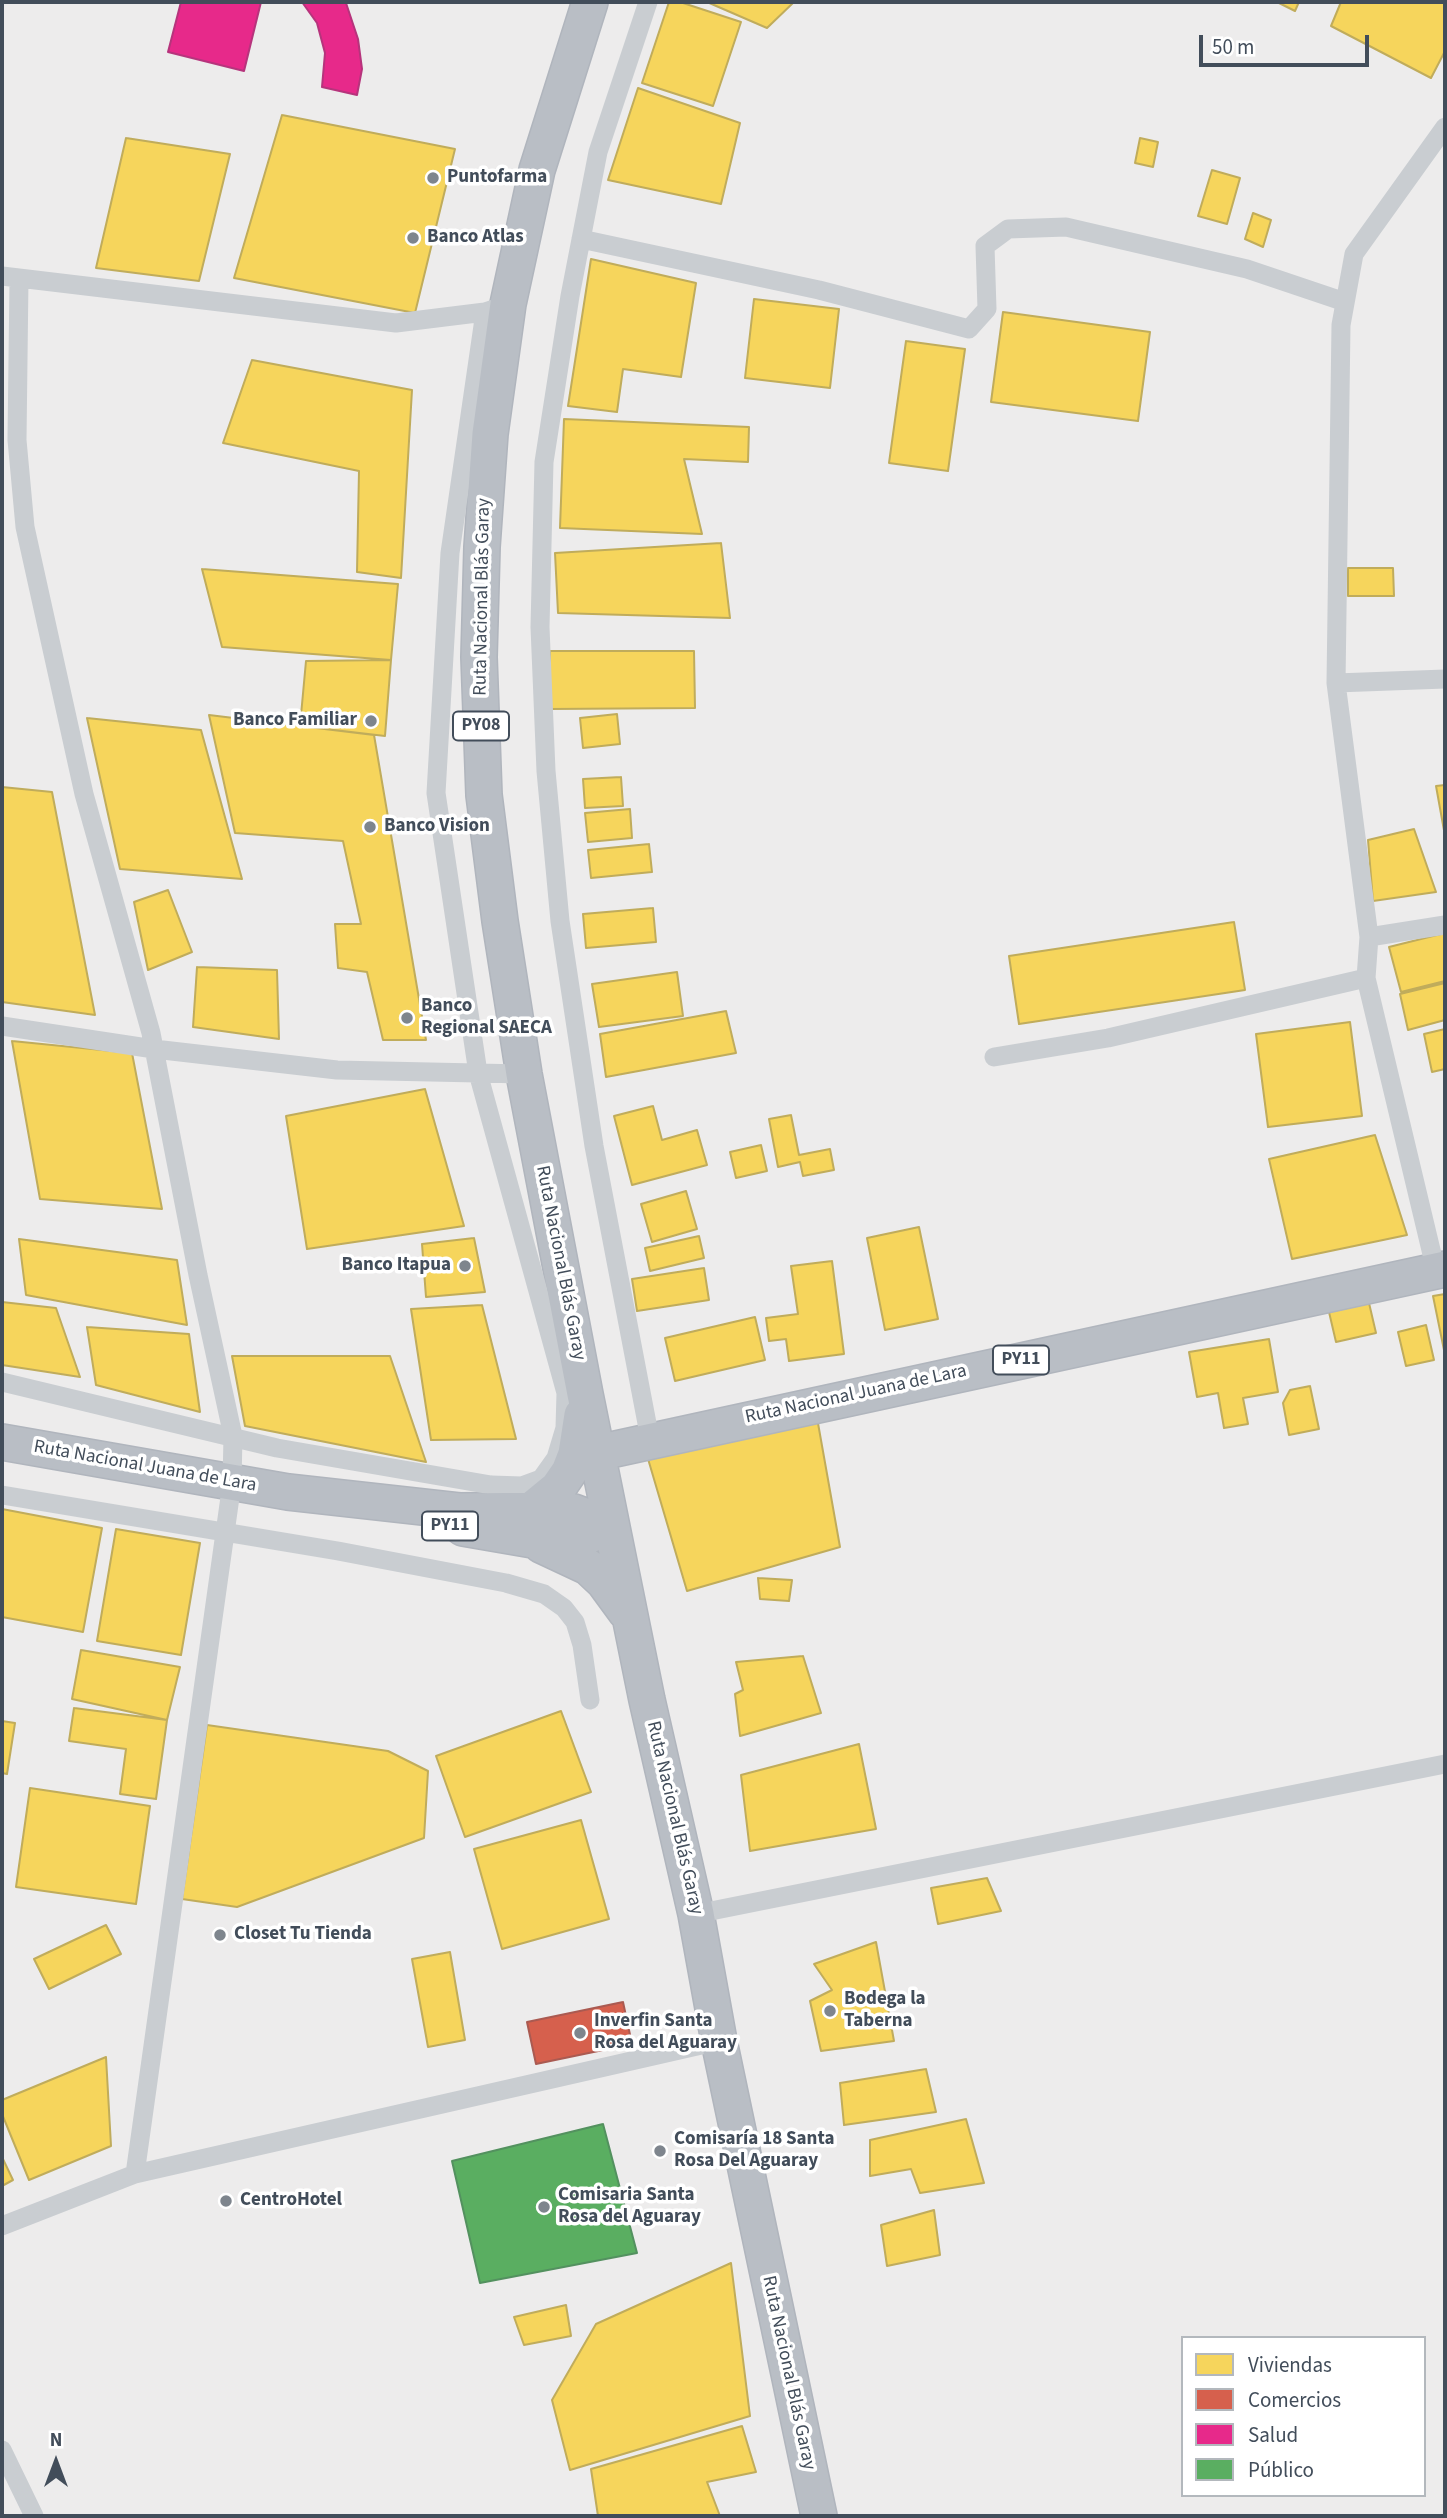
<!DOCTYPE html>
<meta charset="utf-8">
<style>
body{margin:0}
#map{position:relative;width:1447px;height:2518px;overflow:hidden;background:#edecec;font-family:"Source Sans 3",sans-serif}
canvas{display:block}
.frame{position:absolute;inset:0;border:4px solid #424d5a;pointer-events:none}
.legend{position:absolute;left:1181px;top:2336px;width:245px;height:161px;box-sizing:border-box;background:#fff;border:2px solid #b3b8bd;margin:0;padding:9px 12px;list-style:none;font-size:21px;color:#424d5a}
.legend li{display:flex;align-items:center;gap:14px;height:35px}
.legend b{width:35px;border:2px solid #b3b8bd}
.north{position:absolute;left:21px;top:2427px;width:70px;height:70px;-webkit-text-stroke:5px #fff;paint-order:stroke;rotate:0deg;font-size:19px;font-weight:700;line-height:28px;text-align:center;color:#424d5a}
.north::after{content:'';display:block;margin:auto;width:24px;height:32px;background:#424d5a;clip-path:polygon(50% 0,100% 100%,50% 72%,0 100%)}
.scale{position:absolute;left:1199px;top:35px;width:170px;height:32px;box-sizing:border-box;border:4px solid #424d5a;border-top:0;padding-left:9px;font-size:21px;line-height:24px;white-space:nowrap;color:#424d5a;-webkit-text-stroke:5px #fff;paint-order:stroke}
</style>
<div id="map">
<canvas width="1447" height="2518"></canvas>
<div class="frame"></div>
<ul class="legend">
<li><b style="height:19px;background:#f6d55c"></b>Viviendas</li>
<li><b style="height:19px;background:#d6604d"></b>Comercios</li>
<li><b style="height:19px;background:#e7298a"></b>Salud</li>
<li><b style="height:19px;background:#5aae61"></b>Público</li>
</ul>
<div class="north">N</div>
<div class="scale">50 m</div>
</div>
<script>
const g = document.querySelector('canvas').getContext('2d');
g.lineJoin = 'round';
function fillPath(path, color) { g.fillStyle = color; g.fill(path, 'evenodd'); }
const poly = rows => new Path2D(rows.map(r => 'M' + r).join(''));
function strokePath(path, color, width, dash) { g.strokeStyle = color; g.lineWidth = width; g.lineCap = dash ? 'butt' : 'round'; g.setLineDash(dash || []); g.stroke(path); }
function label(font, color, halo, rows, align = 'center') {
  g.font = font + ' "Source Sans 3",sans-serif'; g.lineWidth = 7; g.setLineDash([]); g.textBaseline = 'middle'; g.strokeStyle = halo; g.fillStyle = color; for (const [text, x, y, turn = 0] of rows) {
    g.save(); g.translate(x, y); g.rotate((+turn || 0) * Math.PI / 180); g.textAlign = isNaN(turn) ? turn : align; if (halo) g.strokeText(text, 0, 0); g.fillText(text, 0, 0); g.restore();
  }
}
const homes = poly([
 [669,2,680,2,741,22,713,106,642,83,669,2],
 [707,2,794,2,767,28,707,2],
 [1277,2,1299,2,1295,11,1277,2],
 [1341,2,1445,2,1445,51,1431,78,1331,26,1341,2],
 [638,88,740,123,721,204,608,180,638,88],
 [282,115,455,149,415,313,234,278,282,115],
 [126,138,230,154,199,281,96,268,126,138],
 [1140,138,1158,142,1153,167,1135,163,1140,138],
 [1212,170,1240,178,1227,224,1198,216,1212,170],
 [1253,213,1271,220,1263,247,1245,239,1253,213],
 [591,259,696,283,681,377,623,369,617,412,568,406,591,259],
 [754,299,839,309,830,388,745,378,754,299],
 [1003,312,1150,332,1138,421,991,402,1003,312],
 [906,341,965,349,948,471,889,463,906,341],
 [252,360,412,390,401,578,357,572,359,471,223,443,252,360],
 [564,419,749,427,748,462,684,459,702,534,560,528,564,419],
 [721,543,730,618,558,613,555,553,721,543],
 [1348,568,1393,568,1394,596,1348,596,1348,568],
 [202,569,398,584,391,660,222,647,202,569],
 [550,651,694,651,695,708,550,709,550,651],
 [391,660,385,736,300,726,306,661,391,660],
 [617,714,620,744,583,748,580,718,617,714],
 [209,715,374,735,426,1040,383,1040,367,972,338,968,335,924,361,924,343,841,235,833,209,715],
 [87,718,201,730,242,879,120,869,87,718],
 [621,777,623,806,585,808,583,779,621,777],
 [1445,785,1445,836,1436,786,1445,785],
 [2,787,52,792,95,1015,2,1002,2,787],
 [630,809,632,838,588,842,585,813,630,809],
 [1414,829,1436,892,1373,901,1368,840,1414,829],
 [649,844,652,872,591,878,588,850,649,844],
 [168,890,192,952,148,970,134,902,168,890],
 [653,908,656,942,586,948,583,914,653,908],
 [1234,922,1245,990,1019,1024,1009,956,1234,922],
 [1445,933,1445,981,1401,992,1389,947,1445,933],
 [197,967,277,970,279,1039,193,1027,197,967],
 [677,972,683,1016,599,1027,592,984,677,972],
 [1445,983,1445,1020,1408,1030,1400,994,1445,983],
 [726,1011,736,1053,606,1077,600,1034,726,1011],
 [1350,1022,1362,1116,1268,1127,1256,1034,1350,1022],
 [1445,1029,1445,1069,1432,1072,1424,1034,1445,1029],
 [12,1041,132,1053,162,1209,40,1199,12,1041],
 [425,1089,464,1226,307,1249,286,1116,425,1089],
 [653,1106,662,1140,697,1130,707,1165,632,1185,614,1116,653,1106],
 [791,1115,799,1155,830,1149,834,1170,803,1176,800,1162,778,1167,769,1119,791,1115],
 [1375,1135,1407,1235,1292,1259,1269,1159,1375,1135],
 [761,1145,767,1171,736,1178,730,1152,761,1145],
 [686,1191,697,1229,652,1242,641,1204,686,1191],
 [919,1227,938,1319,885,1330,867,1238,919,1227],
 [699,1236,704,1258,650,1271,645,1248,699,1236],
 [474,1238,485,1292,426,1297,422,1244,474,1238],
 [19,1239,177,1260,187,1325,26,1295,19,1239],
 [832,1261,844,1354,789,1361,786,1339,769,1341,766,1318,798,1314,791,1266,832,1261],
 [704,1268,709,1300,637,1311,632,1279,704,1268],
 [1445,1294,1445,1355,1433,1296,1445,1294],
 [2,1302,56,1308,80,1377,2,1365,2,1302],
 [1369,1303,1376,1333,1336,1342,1329,1312,1369,1303],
 [482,1305,516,1439,431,1440,411,1309,482,1305],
 [755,1317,765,1360,675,1381,665,1338,755,1317],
 [1426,1325,1434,1360,1406,1366,1398,1332,1426,1325],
 [87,1327,189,1334,200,1412,96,1385,87,1327],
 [1269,1339,1278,1392,1243,1398,1248,1424,1224,1428,1218,1393,1197,1397,1189,1352,1269,1339],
 [232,1356,390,1356,426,1462,245,1426,232,1356],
 [1310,1386,1319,1429,1289,1435,1283,1403,1290,1390,1310,1386],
 [816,1412,840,1547,687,1591,646,1452,816,1412],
 [2,1509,102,1528,83,1632,2,1617,2,1509],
 [116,1529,200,1543,181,1655,97,1641,116,1529],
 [758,1578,792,1580,789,1601,760,1599,758,1578],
 [81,1650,180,1667,167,1720,72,1699,81,1650],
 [803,1656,821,1713,740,1736,735,1694,743,1690,736,1662,803,1656],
 [74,1708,167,1720,156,1799,120,1794,126,1749,69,1741,74,1708],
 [561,1711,591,1792,465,1837,436,1756,561,1711],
 [2,1721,15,1723,7,1774,2,1773,2,1721],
 [207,1725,388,1751,428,1771,424,1838,237,1907,182,1899,207,1725],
 [859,1744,876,1829,750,1851,741,1775,859,1744],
 [30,1788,150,1806,136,1904,16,1887,30,1788],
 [581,1820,609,1919,502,1949,474,1849,581,1820],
 [987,1878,1001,1911,938,1924,931,1888,987,1878],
 [106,1925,121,1954,49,1989,34,1959,106,1925],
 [876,1942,894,2041,821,2051,810,2001,832,1990,814,1964,876,1942],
 [450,1952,465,2040,428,2047,412,1959,450,1952],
 [106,2057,111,2146,29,2180,2,2114,2,2100,106,2057],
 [926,2069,936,2112,844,2125,840,2083,926,2069],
 [966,2119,984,2183,920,2193,911,2169,870,2176,870,2140,966,2119],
 [2,2157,13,2180,2,2186,2,2157],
 [934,2210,940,2255,887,2266,881,2225,934,2210],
 [731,2263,750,2416,570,2470,552,2400,596,2324,731,2263],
 [566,2305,571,2336,524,2345,514,2317,566,2305],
 [742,2426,756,2472,707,2482,720,2516,598,2516,591,2469,742,2426]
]);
const shops = poly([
 [623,2002,632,2044,536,2064,527,2022,623,2002]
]);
const health = poly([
 [181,2,261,2,244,71,168,52,181,2],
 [302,2,346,3,358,39,362,69,357,95,322,87,325,53,317,23,302,2]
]);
const public = poly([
 [603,2124,637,2253,480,2283,452,2161,603,2124]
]);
const street = poly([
 [648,2,598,152,570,296,544,462,540,627,546,771,560,921,594,1146,650,1439],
 [581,239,819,290,969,329,987,309,985,246,1008,229,1066,227,1247,269,1345,302],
 [2,276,396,323,485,312,497,308],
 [1336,683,1445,679],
 [1369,937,1336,683,1341,325,1354,254,1445,127],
 [2,1026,154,1049,337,1070,524,1074],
 [994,1057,1108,1038,1366,978],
 [1436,1271,1366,978,1369,937,1445,925],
 [2,1382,277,1448,491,1485,522,1486,541,1479,556,1458,565,1428,566,1393,478,1073,436,793,450,553,485,312],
 [2,1495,338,1551,506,1583,544,1594,564,1608,575,1622,582,1645,590,1700],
 [696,1914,1445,1764],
 [135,2174,719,2041],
 [2,2226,135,2174,232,1483,233,1436,198,1275,151,1033,84,794,25,527,17,440,19,279],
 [2,2450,34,2516]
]);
const highway = poly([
 [590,2,537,170,508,304,490,434,482,547,479,657,484,795,500,921,524,1074,585,1394,647,1700,696,1914,719,2041,819,2516],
 [2,1442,288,1492,459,1511,552,1510,574,1512,611,1526],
 [597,1453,1445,1269],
 [530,1511,558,1488,569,1472,576,1454,582,1415],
 [463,1528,556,1544,576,1541,611,1526],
 [541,1545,588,1567,604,1582,626,1612]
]);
const markers = [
 [433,178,7,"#7e858d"],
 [413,238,7,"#7e858d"],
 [371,721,7,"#7e858d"],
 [370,827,7,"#7e858d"],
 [407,1018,7,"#7e858d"],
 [465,1266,7,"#7e858d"],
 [220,1935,7,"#7e858d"],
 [830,2011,7,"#7e858d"],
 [580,2033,7,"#7e858d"],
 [660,2151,7,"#7e858d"],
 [226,2201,7,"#7e858d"],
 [544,2207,7,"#7e858d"]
];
const shields = [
 [481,726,56],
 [1021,1360,56],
 [450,1526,56]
];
const shieldNames = [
 ["PY08",481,726],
 ["PY11",1021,1360],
 ["PY11",450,1526]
];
const poiNames = [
 ["Puntofarma",447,178],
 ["Banco Atlas",427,238],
 ["Banco Familiar",357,721,"right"],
 ["Banco Vision",384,827],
 ["Banco",421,1007],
 ["Regional SAECA",421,1029],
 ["Banco Itapua",451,1266,"right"],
 ["Closet Tu Tienda",234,1935],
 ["Bodega la",844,2000],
 ["Taberna",844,2022],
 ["Inverfin Santa",594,2022],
 ["Rosa del Aguaray",594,2044],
 ["Comisaría 18 Santa",674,2140],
 ["Rosa Del Aguaray",674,2162],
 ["Comisaria Santa",558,2196],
 ["Rosa del Aguaray",558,2218],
 ["CentroHotel",240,2201]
];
const streetNames = [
 ["Ruta Nacional Blás Garay",483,597,-89],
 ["Ruta Nacional Blás Garay",560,1263,79],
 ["Ruta Nacional Juana de Lara",856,1395,-12],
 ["Ruta Nacional Juana de Lara",145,1467,10],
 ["Ruta Nacional Blás Garay",674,1818,77],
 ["Ruta Nacional Blás Garay",788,2373,78]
];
fillPath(homes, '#f6d55c');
strokePath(homes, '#c0ac5b', 2);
fillPath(shops, '#d6604d');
strokePath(shops, '#aa5a51', 2);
fillPath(health, '#e7298a');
strokePath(health, '#b6347c', 2);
fillPath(public, '#5aae61');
strokePath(public, '#53915f', 2);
strokePath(highway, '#b0b5bd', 38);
strokePath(street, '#c9cdd1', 19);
strokePath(highway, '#b9bec5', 35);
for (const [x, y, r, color] of markers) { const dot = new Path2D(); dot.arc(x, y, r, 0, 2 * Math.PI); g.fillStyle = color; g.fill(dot); strokePath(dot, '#fff', 2.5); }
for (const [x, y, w] of shields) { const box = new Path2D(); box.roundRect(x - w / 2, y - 14.5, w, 29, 5); g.fillStyle = '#fff'; g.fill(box); strokePath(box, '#424d5a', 2); }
label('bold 18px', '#424d5a', null, shieldNames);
label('bold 19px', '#424d5a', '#fff', poiNames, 'left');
label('19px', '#424d5a', '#fff', streetNames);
</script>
